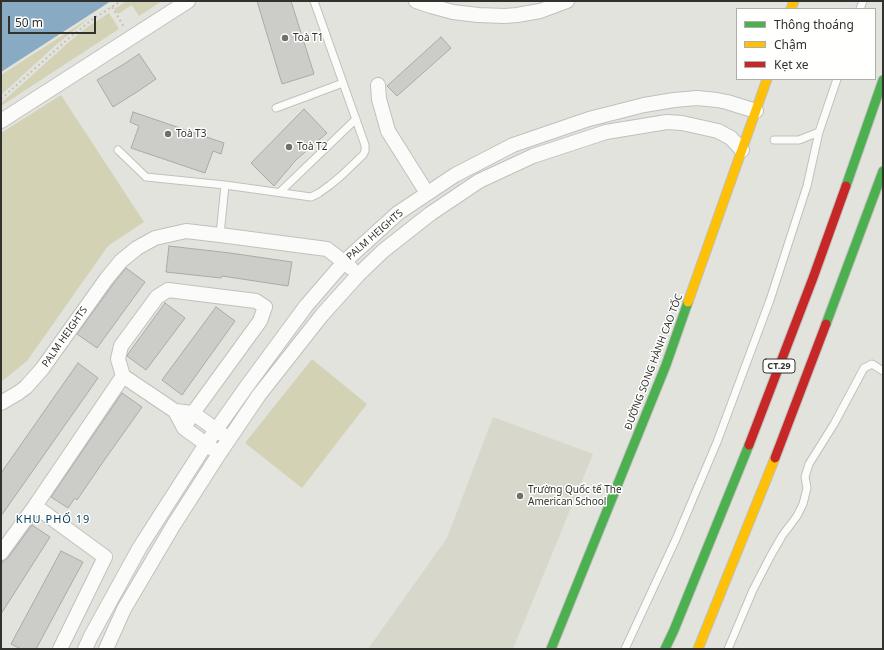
<!DOCTYPE html>
<meta charset="utf-8">
<style>
body{margin:0}
#map{position:relative;width:884px;height:650px;overflow:hidden;background:#e3e3de;font-family:"Noto Sans",sans-serif}
canvas{display:block}
.frame{position:absolute;inset:0;border:2px solid #31312e;pointer-events:none}
.legend{position:absolute;left:736px;top:8px;width:140px;height:72px;box-sizing:border-box;background:#fffffe;border:1px solid #adadab;margin:0;padding:5px 7px;list-style:none;font-size:12px;color:#31312e}
.legend li{display:flex;align-items:center;gap:8px;height:20px}
.legend b{width:20px;border:1px solid #adadab}
.scale{position:absolute;left:8px;top:16px;width:88px;height:18px;box-sizing:border-box;border:2px solid #31312e;border-top:0;padding-left:5px;font-size:12px;line-height:14px;white-space:nowrap;color:#31312e;-webkit-text-stroke:3px #fffffe;paint-order:stroke}
</style>
<div id="map">
<canvas width="884" height="650"></canvas>
<div class="frame"></div>
<ul class="legend">
<li><b style="height:5px;background:#4caf50"></b>Thông thoáng</li>
<li><b style="height:5px;background:#ffc107"></b>Chậm</li>
<li><b style="height:5px;background:#c62828"></b>Kẹt xe</li>
</ul>
<div class="scale">50 m</div>
</div>
<script>
const g = document.querySelector('canvas').getContext('2d');
g.lineJoin = 'round';
function fillPath(path, color) { g.fillStyle = color; g.fill(path, 'evenodd'); }
const poly = rows => new Path2D(rows.map(r => 'M' + r).join(''));
function strokePath(path, color, width, dash) { g.strokeStyle = color; g.lineWidth = width; g.lineCap = dash ? 'butt' : 'round'; g.setLineDash(dash || []); g.stroke(path); }
function label(font, color, halo, rows, align = 'center') {
  g.font = font + ' "Noto Sans",sans-serif'; g.lineWidth = 3; g.setLineDash([]); g.textBaseline = 'middle'; g.strokeStyle = halo; g.fillStyle = color; for (const [text, x, y, turn = 0] of rows) {
    g.save(); g.translate(x, y); g.rotate((+turn || 0) * Math.PI / 180); g.textAlign = isNaN(turn) ? turn : align; if (halo) g.strokeText(text, 0, 0); g.fillText(text, 0, 0); g.restore();
  }
}
const built = poly([
 [493,417,593,454,513,649,368,649,447,538]
]);
const green = poly([
 [127,1,162,1,139,16,132,5,118,14,114,9],
 [109,13,119,29,1,106,1,103,70,41,86,28],
 [91,17,57,44,1,95,1,75],
 [61,95,144,222,108,246,27,361,1,382,1,133],
 [312,359,367,404,302,488,245,443]
]);
const water = poly([
 [1,1,111,1,1,72]
]);
const building = poly([
 [257,1,291,1,314,74,282,84,257,1],
 [441,37,451,48,397,96,387,86,441,37],
 [139,54,156,79,140,90,113,107,97,80,124,64,139,54],
 [304,109,327,133,296,160,274,186,251,163,304,109],
 [133,112,224,143,221,154,213,151,205,173,131,148,139,126,130,122,133,112],
 [169,246,230,253,292,262,288,286,222,276,221,278,166,272,169,246],
 [126,268,145,282,97,348,77,334,114,283,126,268],
 [165,303,185,318,146,370,127,356,128,354,165,303],
 [216,307,235,321,182,395,162,380,216,307],
 [78,363,98,378,1,516,1,473,78,363],
 [122,393,142,407,103,462,77,500,75,498,68,508,51,497,122,393],
 [32,525,50,537,1,614,1,565,3,561,8,558,32,525],
 [61,551,83,562,36,649,21,649,11,644,61,551]
]);
const path = poly([
 [112,7,124,27],
 [1,99,69,38,93,19,121,1]
]);
const lane = poly([
 [860,9,863,1],
 [276,108,343,83],
 [774,140,799,140,819,132],
 [118,150,146,177,225,185,311,197,319,193,330,185,341,176,363,155,365,151,365,145,314,1],
 [280,192,356,119],
 [220,235,225,185],
 [625,649,676,539,717,442,770,300,807,186,819,132,837,79],
 [728,649,753,590,770,557,782,536,797,516,803,504,807,488,805,477,809,464,834,424,864,368,872,364,883,371]
]);
const street = poly([
 [416,1,431,6,453,12,478,15,505,16,517,15,540,11,567,1],
 [378,85,379,99,388,131,427,193],
 [1,121,188,1],
 [1,403,18,393,26,387,42,369,107,278,121,261,137,248,155,238,186,231,220,235,327,249,344,262,351,268],
 [175,411,123,376,118,359,121,346,157,297,168,290,256,301,265,307,260,321,193,413,184,428],
 [213,449,184,428,175,411,193,413,222,434],
 [35,506,105,557,60,649],
 [1,553,35,506,123,376],
 [85,649,91,636,140,547,206,444,247,386,306,306,344,262,398,213,455,175,513,145,589,119,644,105,674,100,697,98,717,100,727,102,756,111],
 [106,649,124,609,173,526,219,454,259,395,322,315,358,275,383,251,430,214,479,181,533,156,606,132,667,122,682,123,718,131,731,138,742,150]
]);
const fast = poly([
 [846,186,883,80],
 [826,324,883,171],
 [551,649,666,365,688,302],
 [665,649,674,630,749,445]
]);
const slow = poly([
 [791,9,794,1],
 [688,302,767,79],
 [698,649,775,458]
]);
const jam = poly([
 [749,445,813,278,846,186],
 [775,458,826,324]
]);
const markers = [
 [285,38,4,"#6f6f6c"],
 [168,134,4,"#6f6f6c"],
 [289,147,4,"#6f6f6c"],
 [520,496,4,"#6f6f6c"]
];
const shields = [
 [779,366,32]
];
const shieldNames = [
 ["CT.29",779,366]
];
const poiNames = [
 ["Toà T1",293,38],
 ["Toà T3",176,134],
 ["Toà T2",297,147],
 ["Trường Quốc tế The",528,490],
 ["American School",528,502]
];
const streetNames = [
 ["PALM HEIGHTS",375,235,-41],
 ["PALM HEIGHTS",65,337,-55],
 ["ĐƯỜNG SONG HÀNH CAO TỐC",654,362,-69]
];
const neighbourhoodNames = [
 ["KHU PHỐ 19",53,520]
];
fillPath(built, '#d7d7cb');
fillPath(green, '#d4d2b5');
fillPath(water, '#88aac2');
fillPath(building, '#ccccc9');
strokePath(building, '#a9a9a6', 1);
strokePath(lane, '#c0c0bc', 9);
strokePath(street, '#c0c0bc', 16);
strokePath(fast, '#c0c0bc', 11);
strokePath(slow, '#c0c0bc', 11);
strokePath(jam, '#c0c0bc', 11);
strokePath(path, '#c1c1bf', 2, [2, 3]);
strokePath(lane, '#fbfbfa', 7);
strokePath(street, '#fbfbfa', 14);
strokePath(fast, '#4caf50', 9);
strokePath(slow, '#ffc107', 9);
strokePath(jam, '#c62828', 9);
for (const [x, y, r, color] of markers) { const dot = new Path2D(); dot.arc(x, y, r, 0, 2 * Math.PI); g.fillStyle = color; g.fill(dot); strokePath(dot, '#fffffe', 1.5); }
for (const [x, y, w] of shields) { const box = new Path2D(); box.roundRect(x - w / 2, y - 7, w, 14, 3); g.fillStyle = '#fffffe'; g.fill(box); strokePath(box, '#31312e', 1); }
label('bold 9px', '#31312e', null, shieldNames);
label('10px', '#31312e', '#fffffe', poiNames, 'left');
label('10px', '#31312e', '#fffffe', streetNames);
g.letterSpacing = '1px';
label('11px', '#023b5d', '#fffffe', neighbourhoodNames);
g.letterSpacing = '0px';
</script>
